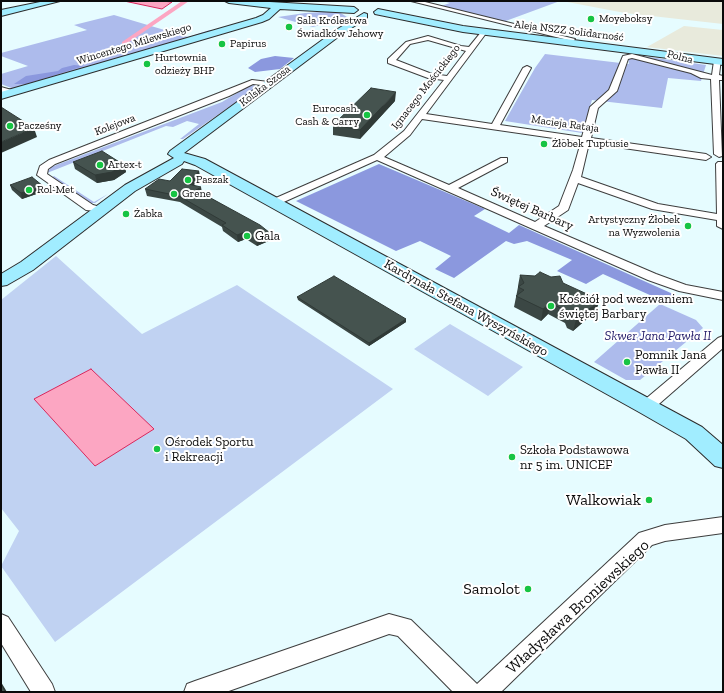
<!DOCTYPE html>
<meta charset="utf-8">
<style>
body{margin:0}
#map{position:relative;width:724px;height:693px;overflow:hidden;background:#e6fcff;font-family:"Zilla Slab",serif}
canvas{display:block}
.frame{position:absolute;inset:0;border:2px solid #0a0a0a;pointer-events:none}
</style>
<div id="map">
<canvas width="724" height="693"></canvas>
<div class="frame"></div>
</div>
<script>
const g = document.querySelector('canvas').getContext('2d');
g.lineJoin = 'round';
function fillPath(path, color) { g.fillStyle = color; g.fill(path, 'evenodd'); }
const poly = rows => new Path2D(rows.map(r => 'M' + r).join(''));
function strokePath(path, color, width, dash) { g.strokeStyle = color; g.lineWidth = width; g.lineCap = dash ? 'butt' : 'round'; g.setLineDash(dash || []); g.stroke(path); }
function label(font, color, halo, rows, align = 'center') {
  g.font = font + ' "Zilla Slab",serif'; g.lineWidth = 4; g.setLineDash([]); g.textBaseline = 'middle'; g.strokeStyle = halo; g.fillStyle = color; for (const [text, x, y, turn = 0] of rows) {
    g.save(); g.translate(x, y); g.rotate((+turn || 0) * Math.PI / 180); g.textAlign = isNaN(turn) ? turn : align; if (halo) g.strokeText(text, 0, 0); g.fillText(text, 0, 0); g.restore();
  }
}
const industrial = poly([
 [562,1,723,1,723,24,625,13],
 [684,26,723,30,723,56,647,47]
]);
const green = poly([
 [442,1,560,1,503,22,441,6,450,3],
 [322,11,339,12,347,17,337,25,324,24,313,27,278,17,305,13,323,12],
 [114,15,188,37,210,30,215,31,14,89,1,84,1,74,28,66,1,56,1,53,87,30,74,25],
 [545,54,629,64,627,54,706,65,701,81,668,78,662,108,592,100,582,133,505,121,535,68],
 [254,85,258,87,183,139,180,139,199,124,187,121,173,127,166,126,47,173,51,167,222,102,249,86],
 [54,176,94,202,108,194,95,203,91,203,51,178],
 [660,304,696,320,703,328,640,380,626,380,594,362]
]);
const forest = poly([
 [275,56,294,58,280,69,255,72,248,68,261,59],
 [74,65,84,66,27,84,14,84,26,76,58,71,62,68],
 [379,164,485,209,474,216,509,233,519,225,673,294,680,305,652,296,603,274,586,284,557,271,572,260,527,241,514,244,506,241,454,278,435,269,451,256,420,241,396,251,296,201]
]);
const pitch = poly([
 [56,256,142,334,237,285,393,389,55,642,1,566,19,531,1,508,1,300],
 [450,324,523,367,488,396,414,349]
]);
const water = poly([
 [124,1,162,1,172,2,162,9,124,1],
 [91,369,154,429,95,466,34,399,91,369]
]);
const canal = poly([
 [182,1,189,1,126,44,122,44,122,42,182,1]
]);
const street = poly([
 [411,1,421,1,575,39,569,45,566,43,568,40,411,1],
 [482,31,487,32,426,114,492,124,523,68,527,66,531,68,500,125,582,137,590,107,609,90,623,56,632,54,712,75,714,61,721,59,719,75,723,76,723,80,719,80,722,156,719,157,714,154,711,79,701,78,691,73,632,58,628,59,617,91,598,108,591,138,706,154,711,157,706,160,589,143,581,177,658,204,717,214,716,164,718,162,723,162,723,229,717,226,717,220,652,209,578,183,568,210,544,226,656,274,686,285,723,292,723,300,679,291,648,280,377,160,277,205,269,205,268,203,269,201,374,155,404,131,444,80,428,78,388,63,388,59,406,42,428,36,461,46,469,47,482,31],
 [428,40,466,51,447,76,432,74,396,60,410,44,428,40],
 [422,119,581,142,573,170,559,206,535,222,458,188,507,162,507,158,501,158,449,185,384,157,410,135,422,119],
 [252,80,269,82,273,84,269,86,253,84,229,96,55,164,48,169,47,174,93,205,104,208,105,210,104,212,86,210,37,175,40,166,49,160,252,80],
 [1,87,15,91,16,93,12,95,1,92,1,87],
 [723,336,723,348,652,410,647,412,642,410,639,406,642,402,718,338,723,336],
 [723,517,723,533,665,541,652,545,501,692,453,692,398,636,389,634,226,692,184,692,187,684,195,681,389,614,411,620,477,684,639,533,665,525,723,517],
 [1,614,8,617,52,684,55,692,31,692,1,643,1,614]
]);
const secondary = poly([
 [45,1,60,1,1,16,1,10,45,1],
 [225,1,253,1,354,7,358,10,354,13,280,9,269,19,262,22,1,99,1,92,256,18,263,15,271,8,229,3,225,1],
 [378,9,463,26,723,59,723,65,463,32,375,14,374,12,378,9],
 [364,13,367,14,367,18,342,34,184,153,205,159,702,427,723,445,723,468,715,466,686,439,639,412,195,165,184,161,182,164,135,191,33,270,7,285,1,286,1,274,21,262,125,185,174,158,168,154,170,151,336,30,364,13]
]);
const wall = poly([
 [395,101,360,139,333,135,333,125],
 [73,162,124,165,126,172,114,180,97,183,75,169],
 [199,171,200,178,194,185,202,193,270,233,271,240,257,246,246,239,238,242,223,231,222,227,180,202,147,196,145,189],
 [10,185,45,191,22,199,12,190],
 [520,275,563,283,596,311,573,331,567,328,565,323,548,314,541,321,514,307,518,287,518,286],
 [297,297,406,319,406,322,369,346,298,300]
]);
const shadedWall = poly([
 [396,92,395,101,360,139,360,130],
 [34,128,37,137,1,153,1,142],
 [124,165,126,172,114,180,97,183,95,175],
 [199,171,200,178,189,190,188,184],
 [43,186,45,191,22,199,21,193],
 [201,187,202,193,196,190],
 [245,232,246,239,238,242,237,235],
 [270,233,271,240,257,246,256,239],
 [600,300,596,311,573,331,576,320],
 [551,303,548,314,541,321,543,309],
 [406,319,406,322,369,346,369,343],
 [1,682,7,692,3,692]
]);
const building = poly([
 [371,88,396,92,360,130,333,125,371,88],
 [1,107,34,128,1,142,1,107],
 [102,151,124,165,112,172,95,175,73,162,102,151],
 [182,169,199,171,188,184,201,187,196,190,260,225,270,233,256,239,245,232,237,235,222,225,226,223,179,196,145,189,159,179,170,181,182,169],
 [32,177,43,186,21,193,10,185,32,177],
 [540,272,551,277,560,276,563,283,600,300,576,320,570,317,568,312,551,303,543,309,516,296,524,290,518,287,524,283,520,275,535,276,540,272],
 [334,276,406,319,369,343,297,297,334,276],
 [1,684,5,691,3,692,1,692,1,684]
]);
const markers = [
 [591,19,4,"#17c443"],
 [289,27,4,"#17c443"],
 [222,44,4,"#17c443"],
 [147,64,4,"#17c443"],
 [367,115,4,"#17c443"],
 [10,126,4,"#17c443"],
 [544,144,4,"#17c443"],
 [100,165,4,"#17c443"],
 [188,180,4,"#17c443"],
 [29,190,4,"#17c443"],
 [174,194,4,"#17c443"],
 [126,214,4,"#17c443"],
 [688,226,4,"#17c443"],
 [247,236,4,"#17c443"],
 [551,306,4,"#17c443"],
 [627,362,4,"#17c443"],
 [157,449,4,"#17c443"],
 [512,457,4,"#17c443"],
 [649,500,4,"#17c443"],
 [528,589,4,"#17c443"]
];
const farPoinames = [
 ["Moyeboksy",599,19],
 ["Sala Królestwa",297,21],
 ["Świadków Jehowy",297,34],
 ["Papirus",230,44],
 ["Hurtownia",155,58],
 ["odzieży BHP",155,71],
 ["Eurocash.",359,109,"right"],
 ["Cash & Carry",359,122,"right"],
 ["Pacześny",18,126],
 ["Żłobek Tuptusie",552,144],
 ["Artex-t",108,165],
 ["Paszak",196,180],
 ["Rol-Met",37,190],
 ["Grene",182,194],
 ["Żabka",134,214],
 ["Artystyczny Żłobek",680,220,"right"],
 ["na Wyzwolenia",680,233,"right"]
];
const farStreetnames = [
 ["Aleja NSZZ Solidarność",569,31,7],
 ["Wincentego Milewskiego",134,44,-17],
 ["Polna",680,57,15],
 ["Kolska Szosa",265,86,-37],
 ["Ignacego Mościckiego",426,87,-52],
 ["Macieja Rataja",565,124,8],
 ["Kolejowa",115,125,-21]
];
const streetNames = [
 ["Świętej Barbary",532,209,24],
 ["Kardynała Stefana Wyszyńskiego",466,308,29]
];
const poiNames = [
 ["Gala",255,236],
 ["Kościół pod wezwaniem",559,299],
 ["świętej Barbary",559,314],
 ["Pomnik Jana",635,355],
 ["Pawła II",635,370],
 ["Ośrodek Sportu",165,442],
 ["i Rekreacji",165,457],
 ["Szkoła Podstawowa",520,450],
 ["nr 5 im. UNICEF",520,465]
];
const parkNames = [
 ["Skwer Jana Pawła II",658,336]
];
const nearPoinames = [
 ["Walkowiak",641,500],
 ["Samolot",520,589]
];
const nearStreetnames = [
 ["Władysława Broniewskiego",578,607,-43]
];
fillPath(industrial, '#e8eadc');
fillPath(green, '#adbbec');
fillPath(forest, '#8b98de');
fillPath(pitch, '#c0d2f2');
fillPath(water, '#fca6c2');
strokePath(water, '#d9275c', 1);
fillPath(canal, '#fca6c2');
strokePath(street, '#3d3d3d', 2);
strokePath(secondary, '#2c2c2c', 2);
fillPath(street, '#fff');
fillPath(secondary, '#a1edff');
fillPath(wall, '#3b4744');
fillPath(shadedWall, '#303a37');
fillPath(building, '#45534f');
strokePath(building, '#303a37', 1);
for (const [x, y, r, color] of markers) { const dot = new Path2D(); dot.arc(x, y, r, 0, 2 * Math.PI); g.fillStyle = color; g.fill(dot); strokePath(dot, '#fff', 1.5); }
label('11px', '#0a0a0a', '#fff', farPoinames, 'left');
label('11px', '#0a0a0a', '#fff', farStreetnames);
label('13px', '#0a0a0a', '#fff', streetNames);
label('13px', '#0a0a0a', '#fff', poiNames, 'left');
label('italic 13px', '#1d1665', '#fff', parkNames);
label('16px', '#0a0a0a', '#fff', nearPoinames, 'right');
label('16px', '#0a0a0a', '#fff', nearStreetnames);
</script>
